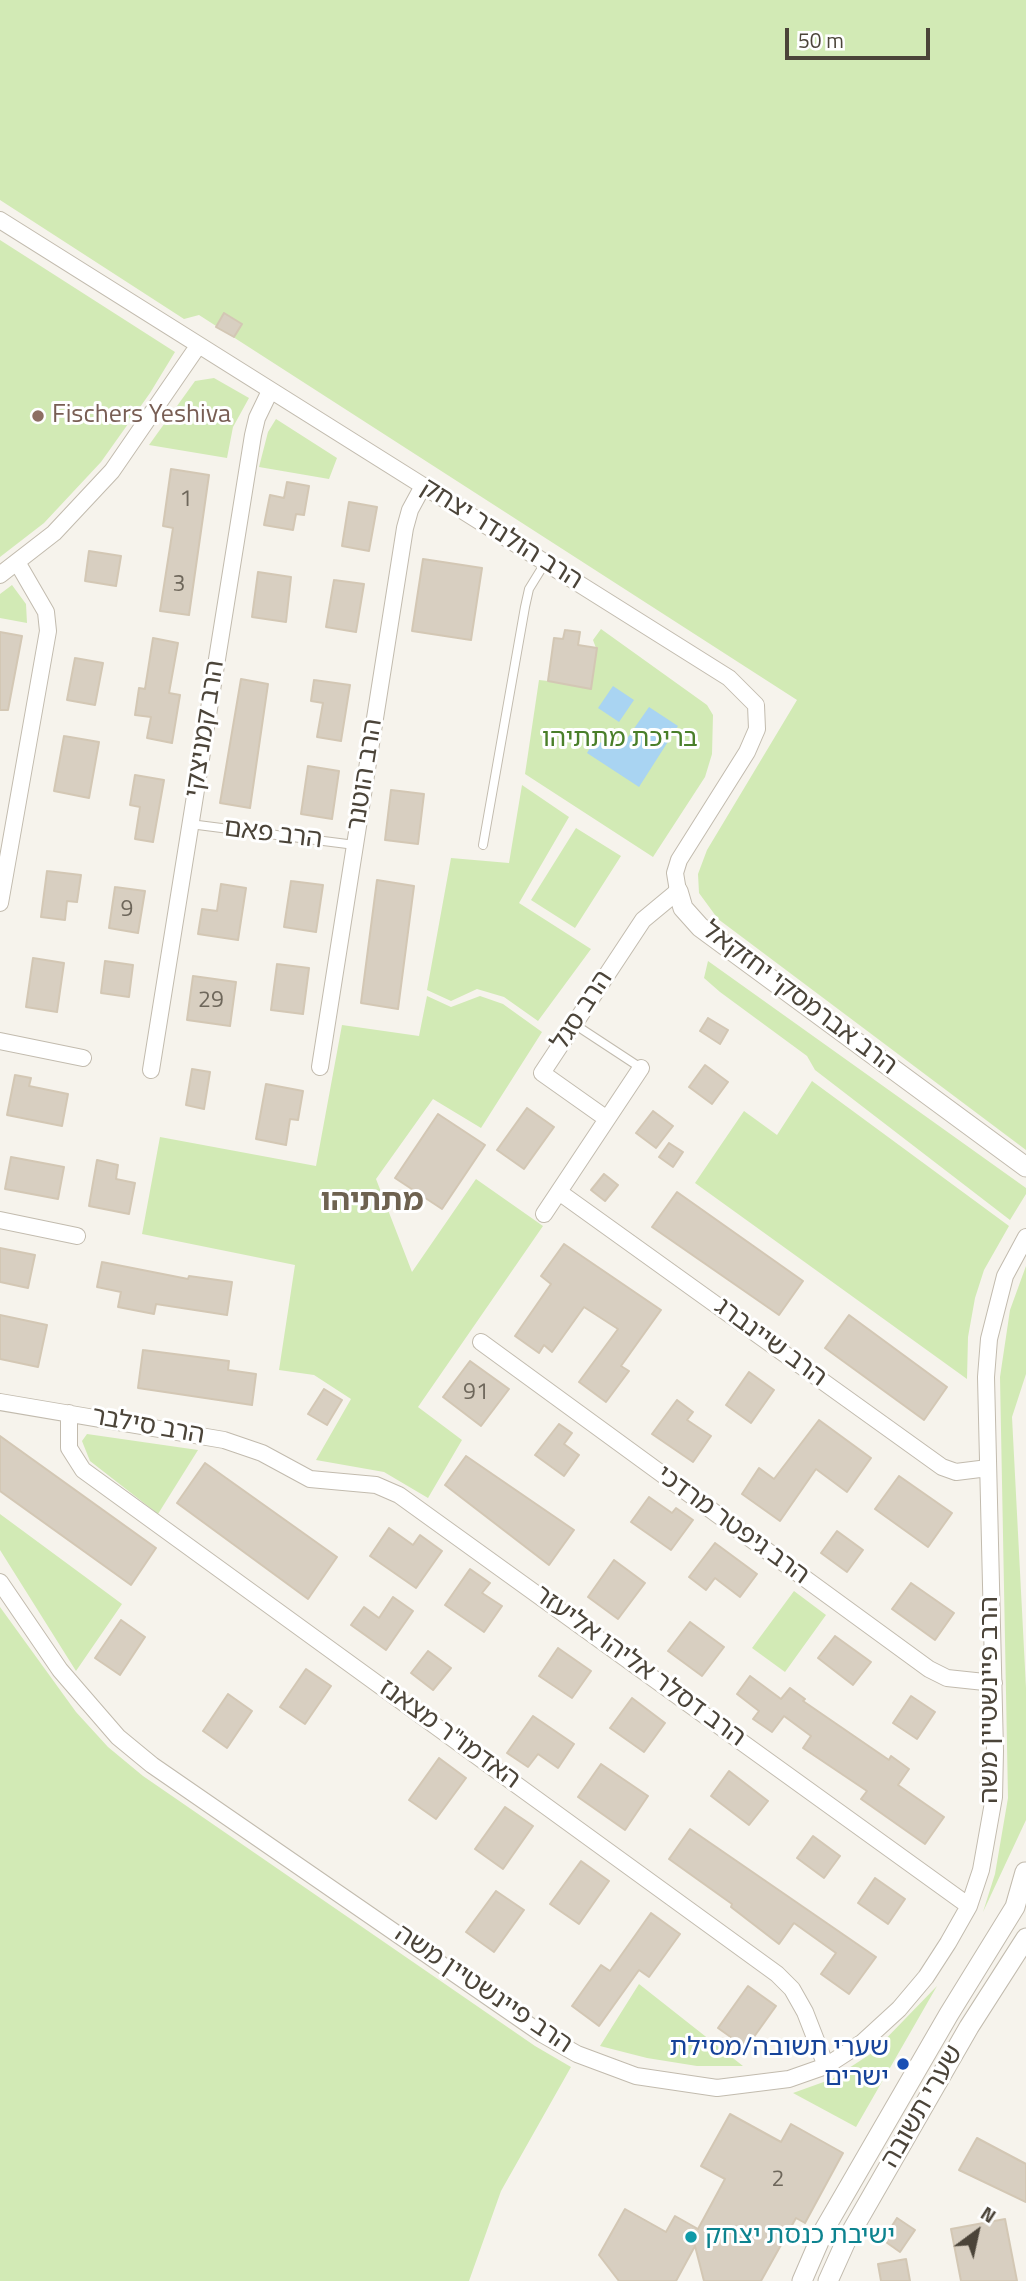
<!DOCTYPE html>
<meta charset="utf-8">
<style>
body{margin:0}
#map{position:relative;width:1026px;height:2281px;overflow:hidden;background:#f6f3ec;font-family:"Titillium Web",sans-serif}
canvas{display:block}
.north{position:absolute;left:942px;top:2197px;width:70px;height:70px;-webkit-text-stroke:5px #fff;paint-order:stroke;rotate:33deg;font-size:19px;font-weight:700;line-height:28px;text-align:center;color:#4b4439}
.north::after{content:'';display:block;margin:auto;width:24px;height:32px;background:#4b4439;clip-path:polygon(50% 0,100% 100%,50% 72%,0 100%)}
.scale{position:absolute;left:785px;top:28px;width:145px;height:32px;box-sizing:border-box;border:4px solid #4b4439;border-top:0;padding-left:9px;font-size:21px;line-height:24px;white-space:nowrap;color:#4b4439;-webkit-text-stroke:5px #fff;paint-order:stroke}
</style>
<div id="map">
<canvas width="1026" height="2281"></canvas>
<div class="north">N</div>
<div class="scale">50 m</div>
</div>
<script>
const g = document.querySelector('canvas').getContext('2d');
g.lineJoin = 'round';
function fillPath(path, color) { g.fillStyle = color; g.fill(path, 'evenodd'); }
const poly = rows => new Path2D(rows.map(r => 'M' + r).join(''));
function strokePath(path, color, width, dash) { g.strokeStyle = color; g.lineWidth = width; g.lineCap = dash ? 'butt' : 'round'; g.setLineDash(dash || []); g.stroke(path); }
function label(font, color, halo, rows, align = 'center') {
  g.font = font + ' "Titillium Web","Noto Sans Hebrew",sans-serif'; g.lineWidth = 6; g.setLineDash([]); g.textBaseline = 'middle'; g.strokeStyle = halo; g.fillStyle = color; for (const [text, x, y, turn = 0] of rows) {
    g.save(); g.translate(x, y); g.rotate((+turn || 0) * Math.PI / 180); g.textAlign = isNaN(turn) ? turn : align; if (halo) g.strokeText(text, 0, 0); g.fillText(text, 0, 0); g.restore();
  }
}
const green = poly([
 [0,0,1026,0,1026,1150,718,919,699,893,698,874,707,850,797,700,199,315,184,319,0,200],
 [0,240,175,352,150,393,101,462,44,523,0,557],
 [214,378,249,398,233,427,227,458,149,445,195,381],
 [276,419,337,458,329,479,259,467,268,432],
 [12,585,26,604,27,623,0,618,0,594],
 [601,629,707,705,713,715,712,754,705,777,653,857,525,774,539,680,548,681,554,638,563,639,565,630,580,632,578,645,596,648,593,640],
 [522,785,569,817,519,903,591,949,538,1021,504,997,477,989,451,1001,427,990,451,858,509,863],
 [576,828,621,856,575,928,531,900],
 [708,961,1026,1188,1026,1194,1010,1220,815,1070,807,1056,720,992,704,978],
 [427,996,451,1007,480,996,503,1004,542,1032,481,1128,433,1099,376,1179,412,1272,476,1179,543,1226,418,1407,462,1440,428,1498,384,1472,316,1460,351,1399,314,1375,279,1370,295,1265,142,1234,160,1137,316,1166,342,1025,419,1036],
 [812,1081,1009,1226,984,1270,975,1298,968,1337,967,1379,695,1183,744,1111,777,1135],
 [1026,1266,1026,1374,1012,1417,1026,1688,1026,1820,983,1912,995,1874,1008,1798,1000,1377,1010,1310],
 [87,1434,198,1450,158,1514,90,1461,82,1441],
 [0,1514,122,1604,76,1671,0,1550],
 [794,1591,826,1615,785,1672,752,1648],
 [0,1607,76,1712,108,1747,143,1776,535,2046,571,2067,501,2191,469,2281,0,2281],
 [639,1984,743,2066,697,2066,647,2058,600,2046],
 [937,1986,856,2127,793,2093,832,2079,872,2053]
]);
const water = poly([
 [613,686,634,700,619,722,598,708],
 [649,707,678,726,639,787,587,753,594,741,607,744,626,740]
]);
const building = poly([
 [224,313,242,324,234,337,216,327,224,313],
 [171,469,209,475,189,615,160,611,173,528,163,526,171,469],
 [287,482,309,486,304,515,296,514,293,530,264,525,270,495,284,498,287,482],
 [349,502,377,507,369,551,342,546,349,502],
 [89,551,121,556,116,586,85,581,89,551],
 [423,559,482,568,471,640,412,631,423,559],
 [258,572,291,577,286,622,252,617,258,572],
 [334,580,364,584,356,632,326,627,334,580],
 [565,630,580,632,578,645,597,648,591,689,548,681,554,638,563,639,565,630],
 [0,632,22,636,8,710,0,710,0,632],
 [153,638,178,643,169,693,180,695,172,743,147,738,151,717,135,715,139,688,145,689,153,638],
 [75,658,103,663,95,705,67,700,75,658],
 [241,679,268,684,250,808,220,803,241,679],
 [314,680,350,685,341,741,317,737,323,703,311,701,314,680],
 [64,736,99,742,89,798,54,791,64,736],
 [308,766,339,771,332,819,301,814,308,766],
 [135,775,164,780,153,842,135,839,140,807,130,805,135,775],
 [391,790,424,794,418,844,385,840,391,790],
 [47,871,81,875,77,902,67,901,65,920,41,917,47,871],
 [377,880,414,886,398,1009,361,1003,377,880],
 [291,881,323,885,316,932,284,927,291,881],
 [221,884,246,888,238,940,198,934,202,909,217,911,221,884],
 [115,887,145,891,138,933,109,928,115,887],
 [33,958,64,963,57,1012,26,1007,33,958],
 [105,961,133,965,129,997,101,993,105,961],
 [277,964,309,968,303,1014,271,1010,277,964],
 [193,976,236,982,230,1026,187,1020,193,976],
 [708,1018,728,1030,720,1044,700,1031,708,1018],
 [705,1065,728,1082,712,1104,689,1087,705,1065],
 [192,1069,210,1072,204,1109,186,1105,192,1069],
 [15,1075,31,1078,29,1086,68,1094,62,1126,7,1115,15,1075],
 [266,1084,303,1091,298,1120,290,1119,286,1145,256,1139,266,1084],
 [527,1108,554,1127,524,1169,497,1150,527,1108],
 [653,1111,673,1126,656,1148,636,1133,653,1111],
 [438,1114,485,1145,442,1209,395,1178,438,1114],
 [669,1143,683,1152,673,1167,659,1157,669,1143],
 [11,1157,64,1167,58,1199,5,1189,11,1157],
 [97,1160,118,1165,116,1179,135,1183,129,1214,89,1206,97,1160],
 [604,1174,618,1185,605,1201,591,1190,604,1174],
 [677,1192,803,1281,779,1315,652,1227,677,1192],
 [564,1244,661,1310,621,1366,629,1371,606,1402,579,1382,618,1329,584,1307,552,1352,544,1345,539,1353,515,1336,551,1284,541,1276,564,1244],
 [0,1248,35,1255,28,1288,0,1282,0,1248],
 [102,1262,188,1279,189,1276,232,1282,227,1315,156,1304,154,1314,118,1307,121,1292,97,1287,102,1262],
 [0,1315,47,1325,38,1367,0,1359,0,1315],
 [849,1315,947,1387,924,1420,825,1348,849,1315],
 [143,1350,229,1361,228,1370,256,1374,252,1405,138,1388,143,1350],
 [470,1361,509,1389,481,1426,443,1397,470,1361],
 [749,1372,774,1390,751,1423,726,1405,749,1372],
 [324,1389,342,1400,327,1425,308,1414,324,1389],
 [677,1400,693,1412,687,1420,711,1436,693,1462,652,1434,677,1400],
 [819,1420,871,1458,847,1492,816,1469,780,1521,742,1494,759,1468,774,1479,819,1420],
 [559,1424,572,1433,564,1444,579,1455,564,1476,535,1455,559,1424],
 [0,1436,156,1548,131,1585,0,1491,0,1436],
 [466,1456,574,1530,549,1565,445,1485,466,1456],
 [205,1463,337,1557,308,1599,177,1503,205,1463],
 [899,1476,952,1513,928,1547,875,1509,899,1476],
 [649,1497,672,1513,676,1508,693,1520,671,1550,631,1522,649,1497],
 [389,1528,413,1545,420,1535,442,1551,416,1588,370,1556,389,1528],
 [837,1531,863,1550,847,1572,821,1553,837,1531],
 [715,1543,757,1574,740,1597,715,1578,706,1590,689,1577,715,1543],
 [614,1560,645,1583,618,1619,588,1597,614,1560],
 [470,1569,490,1583,482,1593,502,1606,484,1632,445,1605,470,1569],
 [911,1583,954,1613,935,1640,892,1609,911,1583],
 [393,1597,413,1611,386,1650,351,1625,364,1607,379,1618,393,1597],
 [121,1620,145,1637,120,1675,95,1658,121,1620],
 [690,1622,724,1647,702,1676,668,1651,690,1622],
 [835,1636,871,1662,853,1685,818,1658,835,1636],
 [558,1648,591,1671,572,1698,539,1676,558,1648],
 [428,1651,451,1668,433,1690,411,1673,428,1651],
 [306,1669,331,1686,305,1724,280,1707,306,1669],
 [750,1676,781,1699,790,1688,805,1699,803,1701,889,1760,891,1756,909,1769,898,1785,944,1817,925,1844,861,1799,867,1791,803,1748,811,1736,784,1716,772,1732,753,1719,759,1711,737,1694,750,1676],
 [228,1694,252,1711,227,1748,203,1731,228,1694],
 [911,1696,935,1712,917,1739,893,1723,911,1696],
 [632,1698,665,1723,644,1752,610,1728,632,1698],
 [533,1716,574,1744,558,1768,538,1754,528,1767,507,1753,533,1716],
 [439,1758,466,1778,436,1819,409,1800,439,1758],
 [601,1764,648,1796,625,1830,578,1797,601,1764],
 [729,1771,768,1801,749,1825,711,1796,729,1771],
 [505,1807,533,1826,503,1869,475,1849,505,1807],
 [690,1829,876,1957,849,1994,821,1974,836,1953,794,1923,779,1944,731,1907,732,1904,669,1859,690,1829],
 [813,1836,840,1856,824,1878,797,1858,813,1836],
 [581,1861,609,1881,579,1924,550,1904,581,1861],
 [875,1878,905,1899,888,1924,858,1903,875,1878],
 [496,1891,524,1910,494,1952,466,1932,496,1891],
 [651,1913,680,1934,649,1977,639,1970,599,2026,572,2006,601,1965,610,1971,651,1913],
 [748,1986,776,2006,746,2048,718,2028,748,1986],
 [730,2114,781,2142,791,2124,843,2153,805,2223,796,2218,761,2281,704,2281,695,2246,676,2281,619,2281,599,2255,625,2209,666,2232,675,2216,698,2229,725,2179,701,2166,730,2114],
 [977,2138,1026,2164,1026,2202,959,2170,977,2138],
 [897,2218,915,2230,900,2252,883,2240,897,2218],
 [1005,2219,1017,2281,961,2281,951,2229,1005,2219],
 [906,2259,910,2281,881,2281,878,2264,906,2259]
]);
const service = poly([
 [190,824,355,845],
 [483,845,525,607,529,589,545,563],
 [574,1024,641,1068]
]);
const minor = poly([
 [0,220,729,678,756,705,757,729,747,752,679,860,675,873,678,891,643,920,542,1073,607,1119],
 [0,575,54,533,112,471,198,346],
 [0,903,48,631,46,612,17,562],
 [0,1041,83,1058],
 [320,1067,405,528,410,510,423,486],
 [151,1070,253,435,257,418,270,391],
 [559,1192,942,1467,956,1472,988,1468],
 [544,1214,641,1068],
 [0,1220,77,1236],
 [481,1342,929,1669,947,1678,994,1683],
 [0,1402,224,1440,262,1453,310,1479,376,1485,399,1495,969,1906],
 [69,1413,69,1448,83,1470,777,1974,792,1989,805,2012,826,2066],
 [0,1582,60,1670,118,1737,152,1765,542,2034,577,2054,636,2076,717,2088,789,2079,826,2066,863,2042,899,2009,926,1977,948,1943,969,1906,981,1870,994,1797,995,1751,986,1377,989,1339,1005,1276,1026,1237]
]);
const tertiary = poly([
 [678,891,683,908,700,927,1026,1167],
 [802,2281,824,2230,949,2014,1015,1907,1025,1872],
 [828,2281,846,2241,969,2027,1026,1938]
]);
const markers = [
 [38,416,7,"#8d6e63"],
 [903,2064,7,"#1a4fb4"],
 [691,2237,7,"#0f9aa8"]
];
const numberNames = [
 ["1",186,500],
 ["3",179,585],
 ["9",127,910],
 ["29",211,1001],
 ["91",476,1393],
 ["2",778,2180]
];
const educationNames = [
 ["Fischers Yeshiva",52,416]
];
const streetNames = [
 ["הרב הולנדר יצחק",501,535,32],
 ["הרב קמניצקי",206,729,-81],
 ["הרב הוטנר",366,775,-81],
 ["הרב פאם",273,835,7],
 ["הרב אברמסקי יחזקאל",799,999,37],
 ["הרב סגל",583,1011,-57],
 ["הרב שיינברג",770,1343,36],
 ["הרב סילבר",148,1427,10],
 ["הרב גיפטר מרדכי",732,1526,36],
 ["הרב דסלר אליהו אליעזר",639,1667,36],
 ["הרב פיינשטיין משה",991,1700,-90],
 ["האדמו\"ר מצאנז",449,1735,36],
 ["הרב פיינשטיין משה",483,1990,34],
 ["שערי תשובה",923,2107,-60]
];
const parkNames = [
 ["בריכת מתתיהו",620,740]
];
const transitNames = [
 ["שערי תשובה/מסילת",889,2049],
 ["ישרים",889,2079]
];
const cultureNames = [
 ["ישיבת כנסת יצחק",705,2237]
];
const quarterNames = [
 ["מתתיהו",372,1203]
];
fillPath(green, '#d2eab5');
fillPath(water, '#a9d4f2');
fillPath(building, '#d8cfc1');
strokePath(building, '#d3c7b4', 2);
strokePath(service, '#c2bbae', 10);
strokePath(minor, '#c2bbae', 18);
strokePath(tertiary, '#c2bbae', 21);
strokePath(service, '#fff', 8);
strokePath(minor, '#fff', 16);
strokePath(tertiary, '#fff', 19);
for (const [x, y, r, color] of markers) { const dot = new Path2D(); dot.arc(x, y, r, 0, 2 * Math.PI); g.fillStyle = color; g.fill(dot); strokePath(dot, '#fff', 2.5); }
label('23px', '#6e675b', null, numberNames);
label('26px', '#785e54', '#fff', educationNames, 'left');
label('26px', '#4b4439', '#fff', streetNames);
label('26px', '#4a7f2a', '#fff', parkNames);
label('26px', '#164399', '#fff', transitNames, 'right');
label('26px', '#0d838f', '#fff', cultureNames, 'left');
label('bold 30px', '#6e6250', '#fff', quarterNames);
</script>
